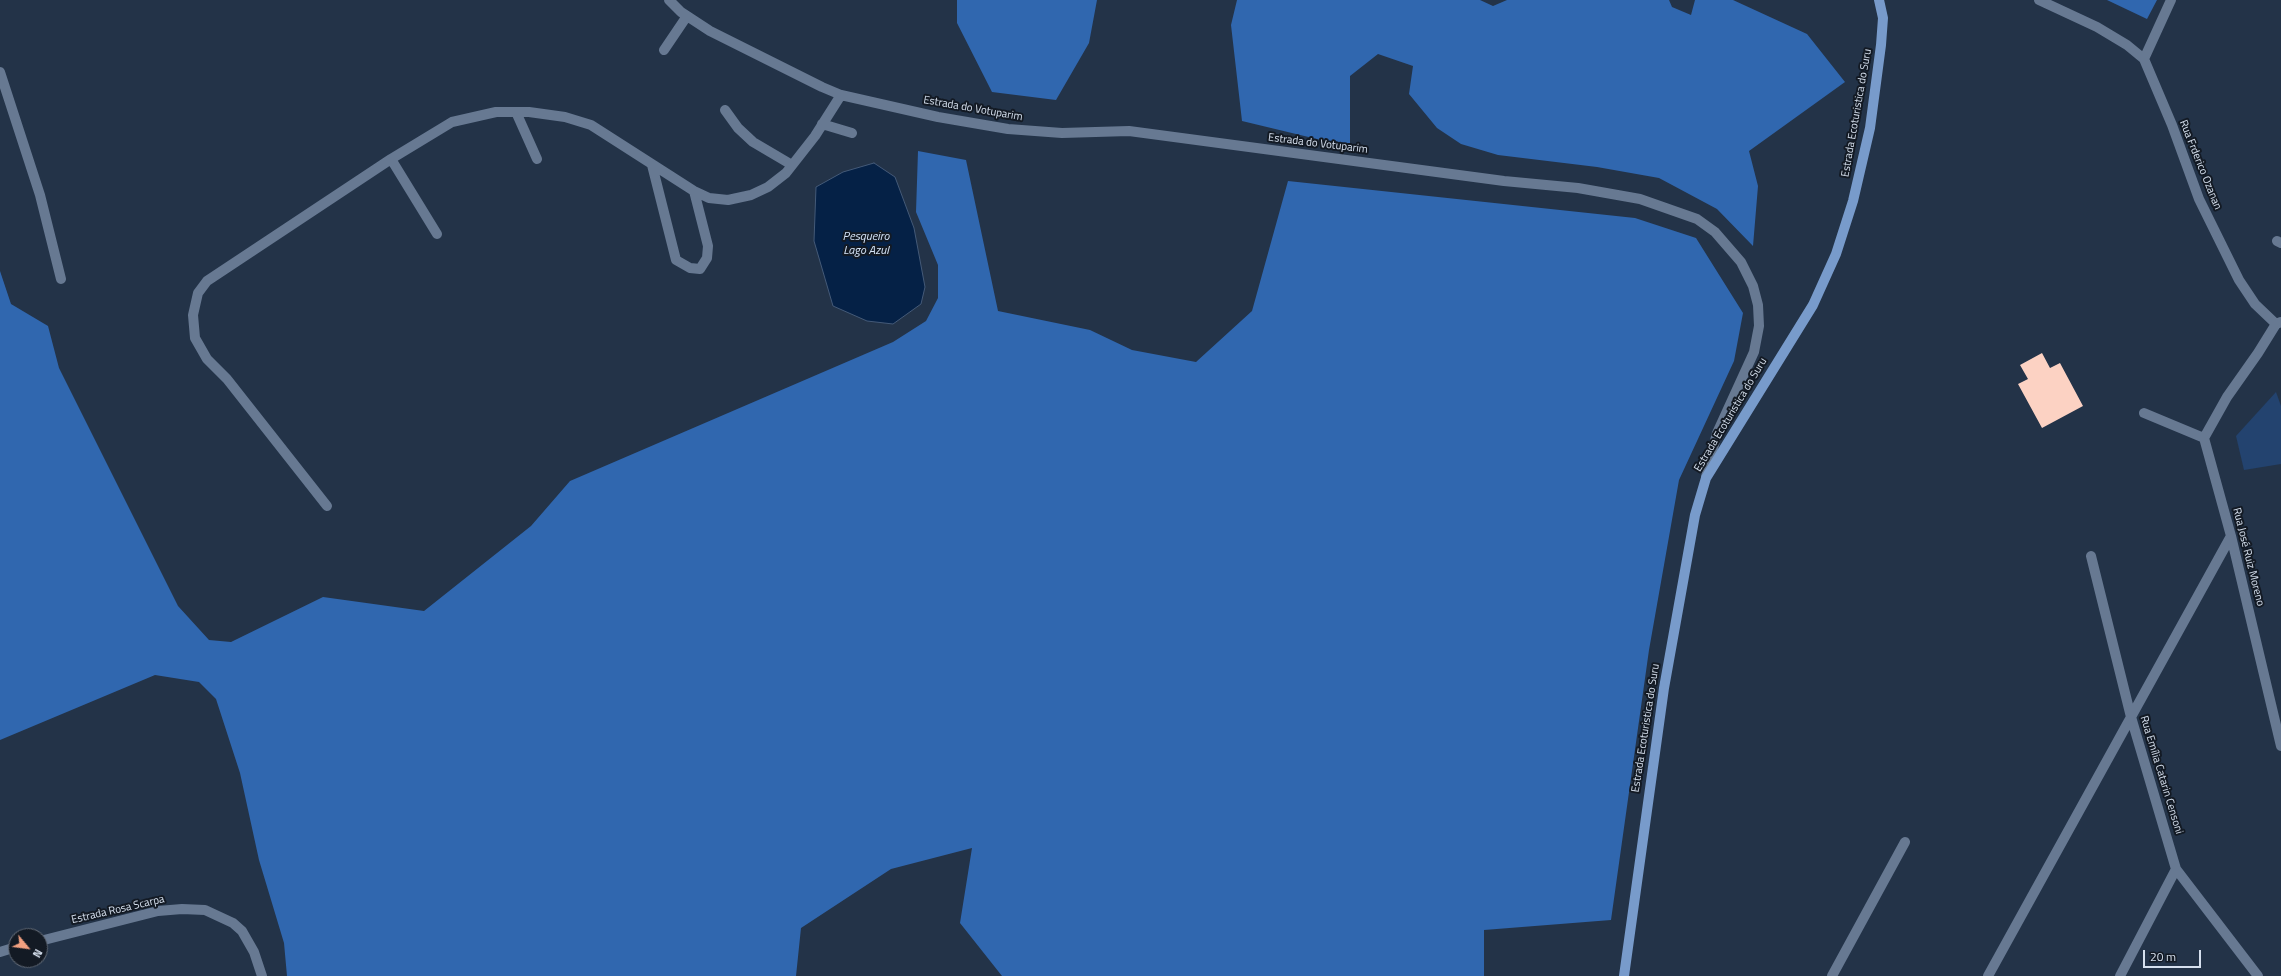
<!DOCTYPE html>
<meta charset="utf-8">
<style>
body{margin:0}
#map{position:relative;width:2281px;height:976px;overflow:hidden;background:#233348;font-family:"Titillium Web",sans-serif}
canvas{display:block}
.north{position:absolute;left:8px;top:928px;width:40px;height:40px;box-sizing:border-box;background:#131a24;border:1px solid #616975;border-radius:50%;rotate:119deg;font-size:11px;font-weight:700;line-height:16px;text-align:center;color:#d6e0ee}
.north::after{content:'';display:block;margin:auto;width:14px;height:18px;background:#f2a080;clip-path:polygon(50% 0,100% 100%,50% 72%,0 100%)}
.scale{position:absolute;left:2143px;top:950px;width:58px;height:18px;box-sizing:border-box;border:2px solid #d6e0ee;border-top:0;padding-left:5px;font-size:12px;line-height:14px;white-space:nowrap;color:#d6e0ee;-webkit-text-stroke:3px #131a24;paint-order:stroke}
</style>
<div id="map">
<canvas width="2281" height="976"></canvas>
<div class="north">N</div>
<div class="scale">20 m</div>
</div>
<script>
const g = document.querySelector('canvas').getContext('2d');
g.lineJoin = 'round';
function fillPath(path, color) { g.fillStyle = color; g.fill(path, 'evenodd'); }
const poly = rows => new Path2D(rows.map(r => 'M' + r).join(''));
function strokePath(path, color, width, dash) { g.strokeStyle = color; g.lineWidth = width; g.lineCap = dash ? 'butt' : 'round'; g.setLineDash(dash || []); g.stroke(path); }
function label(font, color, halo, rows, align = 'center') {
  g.font = font + ' "Titillium Web",sans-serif'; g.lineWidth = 4; g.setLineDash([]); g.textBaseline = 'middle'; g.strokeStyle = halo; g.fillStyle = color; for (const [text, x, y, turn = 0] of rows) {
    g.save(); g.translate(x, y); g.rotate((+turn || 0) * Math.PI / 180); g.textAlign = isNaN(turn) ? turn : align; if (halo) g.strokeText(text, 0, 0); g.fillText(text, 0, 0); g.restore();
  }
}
const green = poly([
 [2276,392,2281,406,2281,464,2244,470,2236,436]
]);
const forest = poly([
 [957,0,1097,0,1089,43,1056,100,992,92,957,23],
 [1237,0,1480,0,1493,6,1507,0,1669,0,1672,7,1691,15,1695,0,1733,0,1807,34,1845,82,1749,151,1758,186,1753,246,1717,209,1659,178,1597,167,1498,155,1461,144,1437,128,1409,94,1413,66,1378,54,1350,76,1350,147,1242,121,1231,25],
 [2107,0,2157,0,2147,19],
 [918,151,966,160,998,311,1090,330,1132,350,1196,362,1252,311,1288,181,1635,218,1696,238,1743,313,1734,361,1679,480,1649,650,1611,920,1484,930,1484,976,1002,976,960,923,972,848,891,869,801,928,796,976,287,976,284,943,259,860,240,773,216,699,199,682,155,675,0,740,0,271,11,304,48,326,59,368,178,606,209,640,231,642,323,597,424,611,531,526,570,481,893,342,926,321,938,298,938,265,916,212]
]);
const water = poly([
 [874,163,895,177,914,228,925,287,921,304,893,324,867,321,833,306,814,241,816,187,843,172,874,163]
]);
const building = poly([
 [2042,353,2050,368,2060,363,2083,406,2042,428,2018,384,2028,379,2020,365]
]);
const minor = poly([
 [669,0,681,12,710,31,822,87,841,95,938,117,1008,129,1062,133,1129,131,1504,181,1578,188,1640,199,1697,219,1715,232,1741,262,1753,286,1758,305,1759,326,1754,352,1717,433,1706,477],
 [2039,0,2097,27,2127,45,2144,59],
 [2171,0,2144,59,2172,125,2199,199,2239,280,2255,304,2276,324,2281,322],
 [664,50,687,16],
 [0,72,40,195,61,279],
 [725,110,738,128,753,142,792,165],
 [516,112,537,159],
 [822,124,852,133],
 [391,159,437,234],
 [652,165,676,260,690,268,700,269,707,258,708,246,694,191],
 [2277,241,2281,243],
 [2144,413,2204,438,2231,536,2281,746],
 [2204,438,2227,397,2258,353,2276,324],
 [327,506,227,379,207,359,195,338,193,315,198,293,207,281,391,159,452,122,496,112,529,112,565,117,591,125,694,191,709,198,728,200,751,195,768,187,786,173,815,136,841,95],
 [2091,556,2131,717,2176,869,2258,976],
 [40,941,158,911,182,909,205,910,233,923,242,931,254,952,262,976],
 [0,952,16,947],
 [1832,976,1905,842],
 [1988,976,2231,536],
 [2120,976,2176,869]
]);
const major = poly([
 [1624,976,1664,688,1695,515,1706,478,1813,305,1836,254,1853,201,1870,128,1881,45,1883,18,1879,0]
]);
const streetNames = [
 ["Estrada do Votuparim",973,109,10],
 ["Estrada Ecoturistica do Suru",1857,113,-80],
 ["Estrada do Votuparim",1318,144,7],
 ["Rua Frderico Ozanan",2200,165,68],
 ["Estrada Ecoturistica do Suru",1731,415,-59],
 ["Rua José Ruiz Moreno",2248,557,76],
 ["Estrada Ecoturistica do Suru",1646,728,-81],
 ["Rua Emília Catarin Censoni",2161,775,73],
 ["Estrada Rosa Scarpa",118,910,-13]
];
const waterNames = [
 ["Pesqueiro",866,237],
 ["Lago Azul",866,251]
];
fillPath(green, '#23436f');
fillPath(forest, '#3067af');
fillPath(water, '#052146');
strokePath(water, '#445a78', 1);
fillPath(building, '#fcd2c3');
strokePath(minor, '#677992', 10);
strokePath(major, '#789bcb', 10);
label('11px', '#d6e0ee', '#131a24', streetNames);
label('italic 12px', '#d5e4f8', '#131a24', waterNames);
</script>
